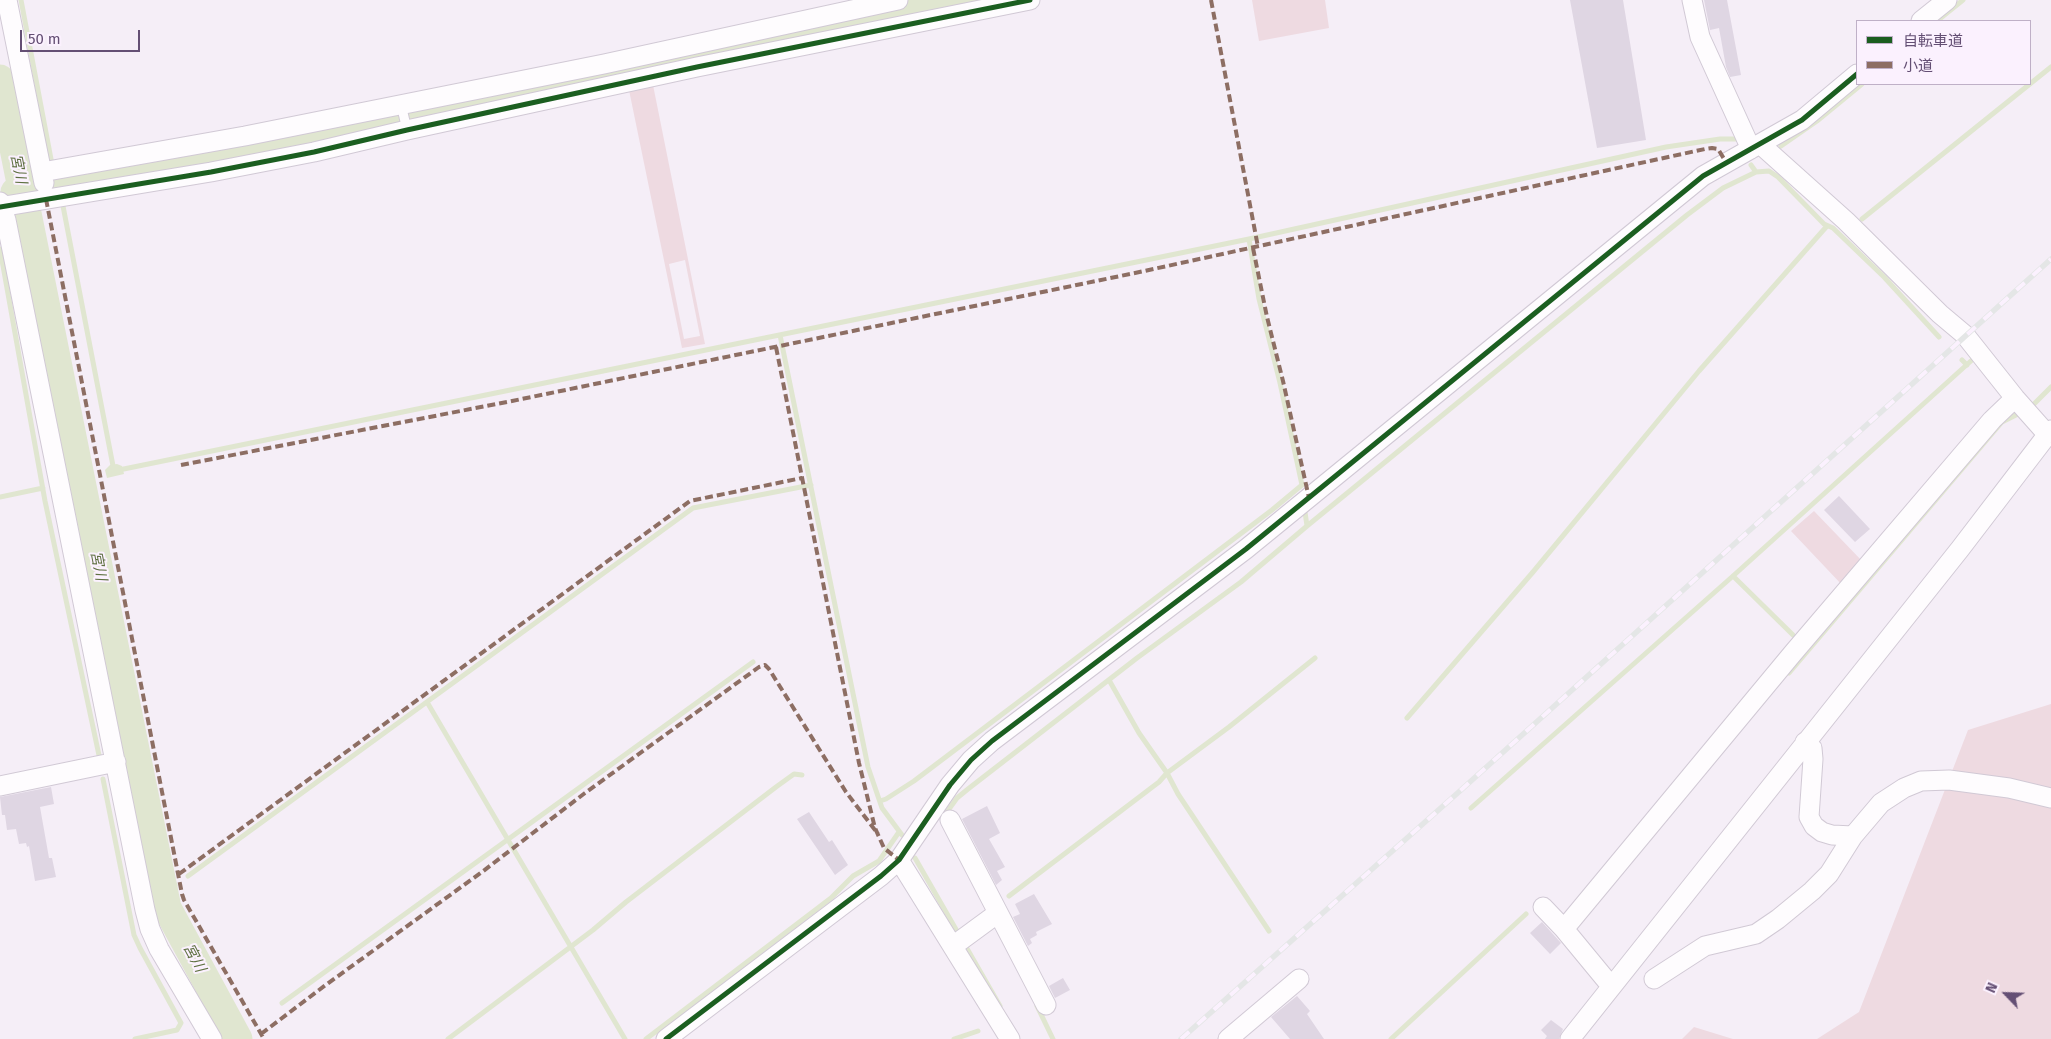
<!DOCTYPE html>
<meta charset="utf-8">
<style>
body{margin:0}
#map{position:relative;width:2051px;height:1039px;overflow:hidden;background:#f5eef7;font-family:"Fira Sans","Noto Sans JP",sans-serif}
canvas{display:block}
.legend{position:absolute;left:1856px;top:20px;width:175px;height:65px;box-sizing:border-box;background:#fbf1fe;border:1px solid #bfb0c7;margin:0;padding:6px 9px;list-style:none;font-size:15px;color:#644f74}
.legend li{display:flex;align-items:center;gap:10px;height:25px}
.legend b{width:25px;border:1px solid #bfb0c7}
.north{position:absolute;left:1981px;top:969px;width:50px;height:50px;-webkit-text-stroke:4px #fbf1fe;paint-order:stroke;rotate:294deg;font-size:14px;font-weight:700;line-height:20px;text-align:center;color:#644f74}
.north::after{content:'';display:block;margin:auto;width:18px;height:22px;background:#644f74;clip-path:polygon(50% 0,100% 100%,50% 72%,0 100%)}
.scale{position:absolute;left:20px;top:30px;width:120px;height:22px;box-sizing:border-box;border:2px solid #644f74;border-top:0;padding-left:6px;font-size:15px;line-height:18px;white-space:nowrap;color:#644f74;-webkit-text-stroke:4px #fbf1fe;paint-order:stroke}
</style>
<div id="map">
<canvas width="2051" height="1039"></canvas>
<ul class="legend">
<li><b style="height:6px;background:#1b5e20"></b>自転車道</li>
<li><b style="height:6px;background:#8d6e63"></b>小道</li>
</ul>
<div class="north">N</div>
<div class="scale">50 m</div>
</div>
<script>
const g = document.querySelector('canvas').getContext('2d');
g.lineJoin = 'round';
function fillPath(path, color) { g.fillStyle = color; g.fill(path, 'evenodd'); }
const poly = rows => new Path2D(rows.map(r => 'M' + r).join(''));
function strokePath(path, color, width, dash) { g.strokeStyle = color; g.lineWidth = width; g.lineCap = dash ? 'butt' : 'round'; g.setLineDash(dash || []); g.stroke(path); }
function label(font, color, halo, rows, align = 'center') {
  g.font = font + ' "Fira Sans","Noto Sans JP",sans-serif'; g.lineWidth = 4; g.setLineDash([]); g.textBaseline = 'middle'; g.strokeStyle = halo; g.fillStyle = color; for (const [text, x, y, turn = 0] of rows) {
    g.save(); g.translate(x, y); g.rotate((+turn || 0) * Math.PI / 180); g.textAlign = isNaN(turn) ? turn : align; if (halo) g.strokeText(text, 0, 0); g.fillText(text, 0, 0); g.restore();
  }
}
const green = poly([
 [1252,0,1325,0,1329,28,1259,41],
 [653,85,705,344,682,348,629,90],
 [685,260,700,336,684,339,669,264],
 [1814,511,1863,562,1843,586,1791,531],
 [2051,704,2051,1039,1817,1039,1859,1012,1968,730],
 [1694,1027,1733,1039,1682,1039]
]);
const water = poly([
 [117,464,122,466,124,474,107,478,105,470,110,465]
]);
const stream = poly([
 [21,0,54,175,59,190],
 [1937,21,1963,0],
 [1781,146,1817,121,1862,84],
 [1751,165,1756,172,1769,171,1778,177,1824,224,1833,228,1884,277,1939,337],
 [63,206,114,471,1249,239,1666,147,1720,139,1737,139],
 [1862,219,2051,67],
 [0,249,45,501,100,760],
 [780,335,868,767,882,808,902,835],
 [1962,360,1967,365],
 [2030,408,2051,387],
 [0,497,43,488],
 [1307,526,1687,215,1723,188,1756,172],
 [1733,576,1793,635],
 [1789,673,2002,422,2022,412],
 [1109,680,1139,733,1167,773,1178,794,1269,931],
 [427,702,625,1039],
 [1407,718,1533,572,1699,371,1827,226],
 [103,779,134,935,140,948,181,1023,177,1030,135,1039],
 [880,801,886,799,914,781,1272,510,1302,485,1280,383,1259,299,1249,239],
 [1471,808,1733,576,1972,360],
 [944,816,957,798,968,789,1137,658,1241,582,1307,526,1305,512],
 [915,858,1000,1006],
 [188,876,693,508,811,485],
 [164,893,175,885],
 [1009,896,1159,782,1167,773,1229,727,1315,658],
 [282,1003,753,662],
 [1037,1006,1053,1039],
 [448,1039,593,930,626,902,776,787,794,774,802,775],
 [646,1039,831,898,853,876,879,861,899,832],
 [954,1039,978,1031],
 [1391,1039,1526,914]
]);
const river = poly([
 [0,79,167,908,238,1039],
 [15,192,256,148,968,0]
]);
const building = poly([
 [1570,0,1623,0,1646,140,1597,148],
 [1704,0,1727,0,1741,75,1730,77,1726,67,1719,28,1710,30],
 [1839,496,1870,529,1855,542,1824,510],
 [51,787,54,804,40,807,49,858,52,858,56,877,35,881,29,846,27,847,26,843,19,844,16,829,7,830,5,815,2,815,0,797],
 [987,806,1000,833,989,839,1005,867,997,871,1002,880,996,885,962,819],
 [809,812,829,842,832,840,848,865,835,875,797,819],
 [1034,894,1052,924,1036,932,1037,935,1030,939,1032,943,1028,946,1013,917,1020,914,1015,904],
 [1542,922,1561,943,1550,954,1530,933],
 [1063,978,1070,990,1055,998,1049,986],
 [1297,996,1310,1011,1307,1014,1324,1039,1290,1039,1271,1017],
 [1551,1020,1563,1029,1559,1039,1545,1039,1547,1036,1541,1030]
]);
const lane = poly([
 [401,104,407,130]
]);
const street = poly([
 [7,0,44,183],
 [1692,0,1700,37,1751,149],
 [1921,21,1947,0],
 [1760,144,1846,221,1940,314,1965,335,2015,398,2047,434],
 [42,172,245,136,604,64,898,0],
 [0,202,6,220,145,910,150,929,159,949,212,1039],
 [0,207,211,172,314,152,407,130,697,67,1030,0],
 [1805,742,1812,748,1813,759,1809,817,1814,826,1822,832,1832,835,1853,836],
 [0,786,116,762],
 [950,820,1046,1005],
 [899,860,1010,1039],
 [1543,907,1564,929,1611,986],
 [1564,929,1793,653,1992,420,2015,398],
 [953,946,998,913],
 [1654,979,1705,946,1756,934,1778,919,1812,891,1829,874,1853,836,1881,803,1904,788,1921,781,1949,780,2009,788,2051,798],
 [666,1039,881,876,899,860,950,785,971,760,992,741,1246,549,1703,176,1802,120,1857,74],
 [1228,1039,1299,979],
 [1570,1039,1960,549,2051,430]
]);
const rail = poly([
 [1181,1039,1461,790,2051,259]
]);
const quiet = poly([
 [1211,0,1258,247],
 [46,199,182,894,184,900,264,1039],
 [1253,248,1267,317,1283,381,1309,498],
 [776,347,859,763,875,828,884,848,899,860],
 [181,465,507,402,1135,273,1705,149,1712,148,1718,149,1726,162],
 [179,874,690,501,802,478],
 [261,1034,327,984,482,872,585,793,759,667,765,665,769,669,846,792,878,834]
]);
const cycleway = poly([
 [0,207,211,172,314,152,407,130,697,67,1030,0],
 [666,1039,881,876,899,860,950,785,971,760,992,741,1246,549,1703,176,1802,120,1857,74]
]);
const waterNames = [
 ["宮川",18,169,79],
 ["宮川",98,566,79],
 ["宮川",194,958,62]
];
fillPath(green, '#eedae1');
fillPath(water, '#e0e6d0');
strokePath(stream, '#e0e6d0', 5);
strokePath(river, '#e0e6d0', 29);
fillPath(building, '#dfd6e3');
strokePath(lane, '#d1c9d5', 11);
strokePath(street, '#d1c9d5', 21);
strokePath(lane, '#fefcfe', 9);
strokePath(street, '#fefcfe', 19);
strokePath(rail, '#e4e6e6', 5.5);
strokePath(rail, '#fbf1fe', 4, [11]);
strokePath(quiet, '#8d6e63', 4, [8, 4]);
strokePath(cycleway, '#1b5e20', 5);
label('italic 15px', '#5e7041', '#fbf1fe', waterNames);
</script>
